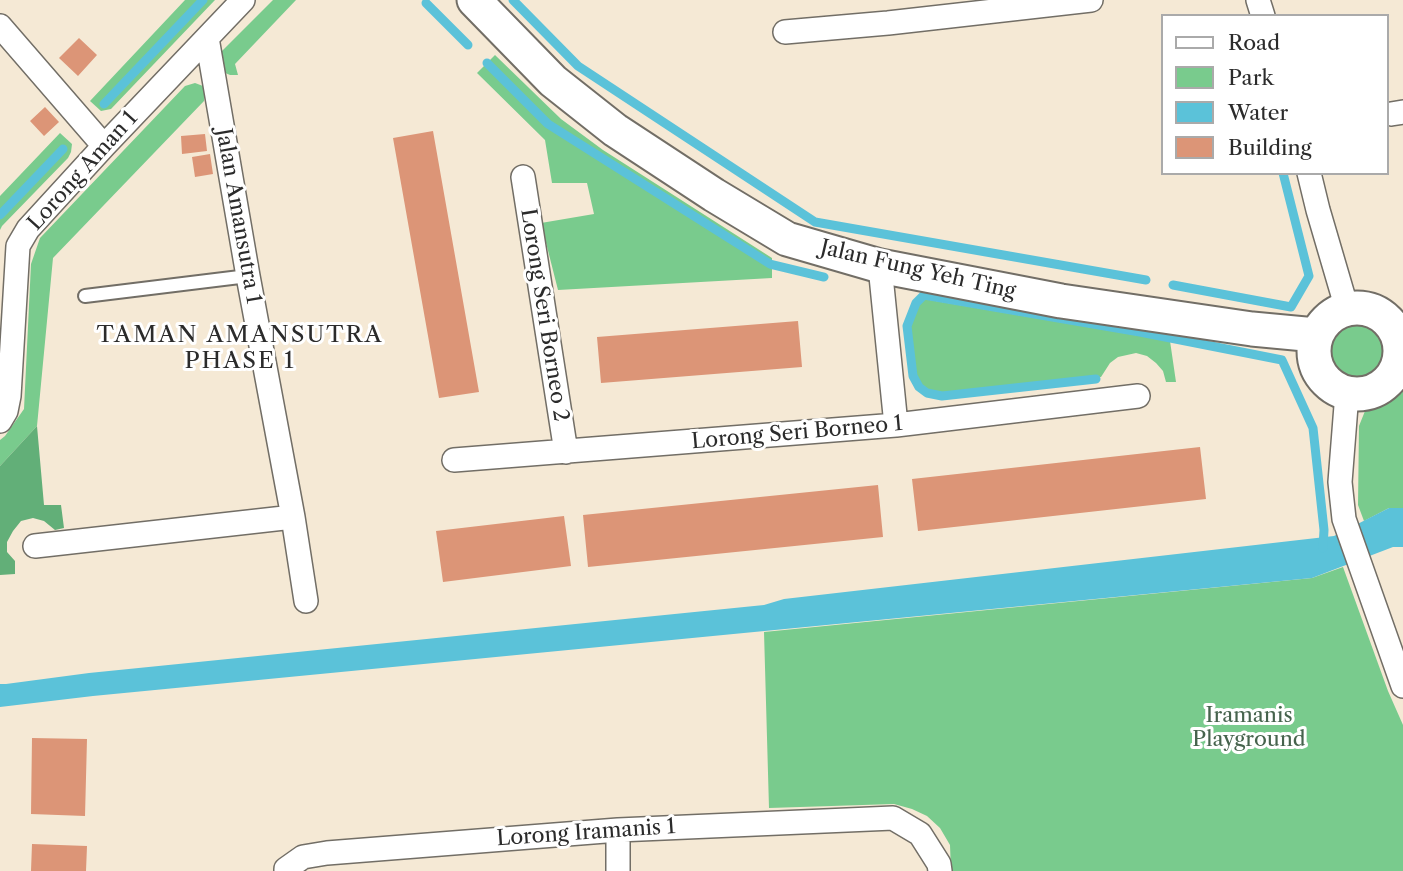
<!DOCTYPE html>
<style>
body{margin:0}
#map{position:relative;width:1403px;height:871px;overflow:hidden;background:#f5e9d5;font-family:"Libre Caslon Text",serif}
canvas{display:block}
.legend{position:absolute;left:1161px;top:14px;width:228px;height:161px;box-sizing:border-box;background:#fff;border:2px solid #aaa;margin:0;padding:9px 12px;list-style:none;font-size:21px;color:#2b2b2b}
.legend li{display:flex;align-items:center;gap:14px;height:35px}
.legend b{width:35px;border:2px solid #aaa}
</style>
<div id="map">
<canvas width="1403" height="871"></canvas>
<ul class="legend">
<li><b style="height:9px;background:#fff"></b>Road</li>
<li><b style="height:19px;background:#79cb8d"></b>Park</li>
<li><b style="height:19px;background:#5bc2d9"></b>Water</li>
<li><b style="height:19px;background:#dc9577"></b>Building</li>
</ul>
</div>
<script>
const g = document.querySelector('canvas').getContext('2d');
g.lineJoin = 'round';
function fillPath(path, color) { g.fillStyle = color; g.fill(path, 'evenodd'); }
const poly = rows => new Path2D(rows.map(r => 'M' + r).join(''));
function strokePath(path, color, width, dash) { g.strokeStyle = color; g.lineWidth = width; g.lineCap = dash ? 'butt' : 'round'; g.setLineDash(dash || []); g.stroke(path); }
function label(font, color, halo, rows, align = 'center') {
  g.font = font + ' "Libre Caslon Text",serif'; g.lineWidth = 6; g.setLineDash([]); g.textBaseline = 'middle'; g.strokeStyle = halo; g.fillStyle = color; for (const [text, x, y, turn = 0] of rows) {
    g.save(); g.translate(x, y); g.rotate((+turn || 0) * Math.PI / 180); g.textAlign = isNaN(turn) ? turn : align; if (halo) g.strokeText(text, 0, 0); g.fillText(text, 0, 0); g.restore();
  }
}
const green = poly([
 [185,0,215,0,111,109,101,111,90,101],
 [273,0,296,0,235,64,238,75,230,75,223,72,219,54],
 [495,55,561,119,603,150,772,258,772,278,558,290,541,223,594,214,587,183,552,183,545,140,477,73],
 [195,83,203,86,205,92,204,101,53,258,37,426,0,466,0,440,5,436,24,409,31,264,40,238,185,86],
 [60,133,72,144,71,152,68,158,2,226,0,230,0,196],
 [924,299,1170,341,1176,382,1166,382,1163,371,1156,363,1147,356,1136,353,1118,357,1110,363,1101,377,942,393,930,391,921,385,915,375,909,327,919,304],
 '1325 351a32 32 0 1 1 64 0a32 32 0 1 1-64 0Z',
 [1403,390,1403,508,1389,508,1364,521,1358,505,1359,426,1365,411,1381,399],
 [1343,567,1388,691,1403,725,1403,871,951,871,950,845,940,828,927,816,912,809,894,804,769,808,764,632,1312,578]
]);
const forest = poly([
 [37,426,44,505,61,505,64,528,55,530,44,521,33,518,21,521,13,531,7,542,7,552,15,561,15,574,0,575,0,466]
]);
const water = poly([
 [1389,508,1403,508,1403,547,1393,547,1312,578,93,696,0,707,0,684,6,684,89,673,764,605,784,599,1334,536]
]);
const stream = poly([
 [513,0,578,66,815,222,1146,280],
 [426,3,468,45],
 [487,63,548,124,770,264,824,277],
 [104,104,203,0],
 [0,215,63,149],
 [1173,285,1291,307,1309,276,1283,173],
 [1096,379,942,396,927,393,919,387,913,376,907,326,916,303,924,295,1140,332,1282,360,1313,428,1324,530,1323,548]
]);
const building = poly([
 [79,38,97,55,78,76,59,58],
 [45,107,59,122,44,136,30,121],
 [433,131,479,392,439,398,393,138],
 [205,134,207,151,182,154,181,136],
 [210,154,213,174,195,177,192,157],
 [798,321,802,367,601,383,597,337],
 [1200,447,1206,499,918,531,912,479],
 [878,485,883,537,588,567,583,515],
 [564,516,571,566,443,582,436,531],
 [32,738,87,739,85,816,31,814],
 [32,844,87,846,86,871,31,871]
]);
const lane = poly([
 [85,296,248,276]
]);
const street = poly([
 [1258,0,1263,16],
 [0,26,104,146],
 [785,32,888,23,1091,0],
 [207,38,248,276,293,517,306,601],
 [1391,114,1403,112],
 [1309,173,1318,210,1347,309],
 [523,177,566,452],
 [880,266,896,425],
 [1347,393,1340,482,1344,519,1403,686],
 [0,421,6,411,9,396,18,246,28,229,104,146,243,0],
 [454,460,896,425,1138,396],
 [35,546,293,517],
 [618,830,618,871],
 [286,871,286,869,303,857,327,853,618,830,893,818,920,834,939,864,940,871]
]);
const secondary = poly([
 [474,0,553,81,615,130,714,195,787,239,880,266,1061,301,1252,329,1316,335],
 '1314 351a43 43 0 1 1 86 0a43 43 0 1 1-86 0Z'
]);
const streetNames = [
 ["Lorong Aman 1",83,171,-48],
 ["Jalan Amansutra 1",238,216,80],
 ["Jalan Fung Yeh Ting",918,270,13],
 ["Lorong Seri Borneo 2",544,315,81],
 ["Lorong Seri Borneo 1",797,433,-5],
 ["Lorong Iramanis 1",586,833,-4]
];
const parkNames = [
 ["Iramanis",1249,716],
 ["Playground",1249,740]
];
const neighbourhoodNames = [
 ["TAMAN AMANSUTRA",240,335],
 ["PHASE 1",240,361]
];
fillPath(green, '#79cb8d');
fillPath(forest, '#62af78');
fillPath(water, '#5bc2d9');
strokePath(stream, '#5bc2d9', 9);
fillPath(building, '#dc9577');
strokePath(lane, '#726e66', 16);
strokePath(street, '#726e66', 26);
strokePath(secondary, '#726e66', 37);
strokePath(lane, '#fff', 12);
strokePath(street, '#fff', 23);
strokePath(secondary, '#fff', 33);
label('21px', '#2b2b2b', '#fff', streetNames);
label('21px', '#46634d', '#fff', parkNames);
g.letterSpacing = '2px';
label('23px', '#2b2b2b', '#fff', neighbourhoodNames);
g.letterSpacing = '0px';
</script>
